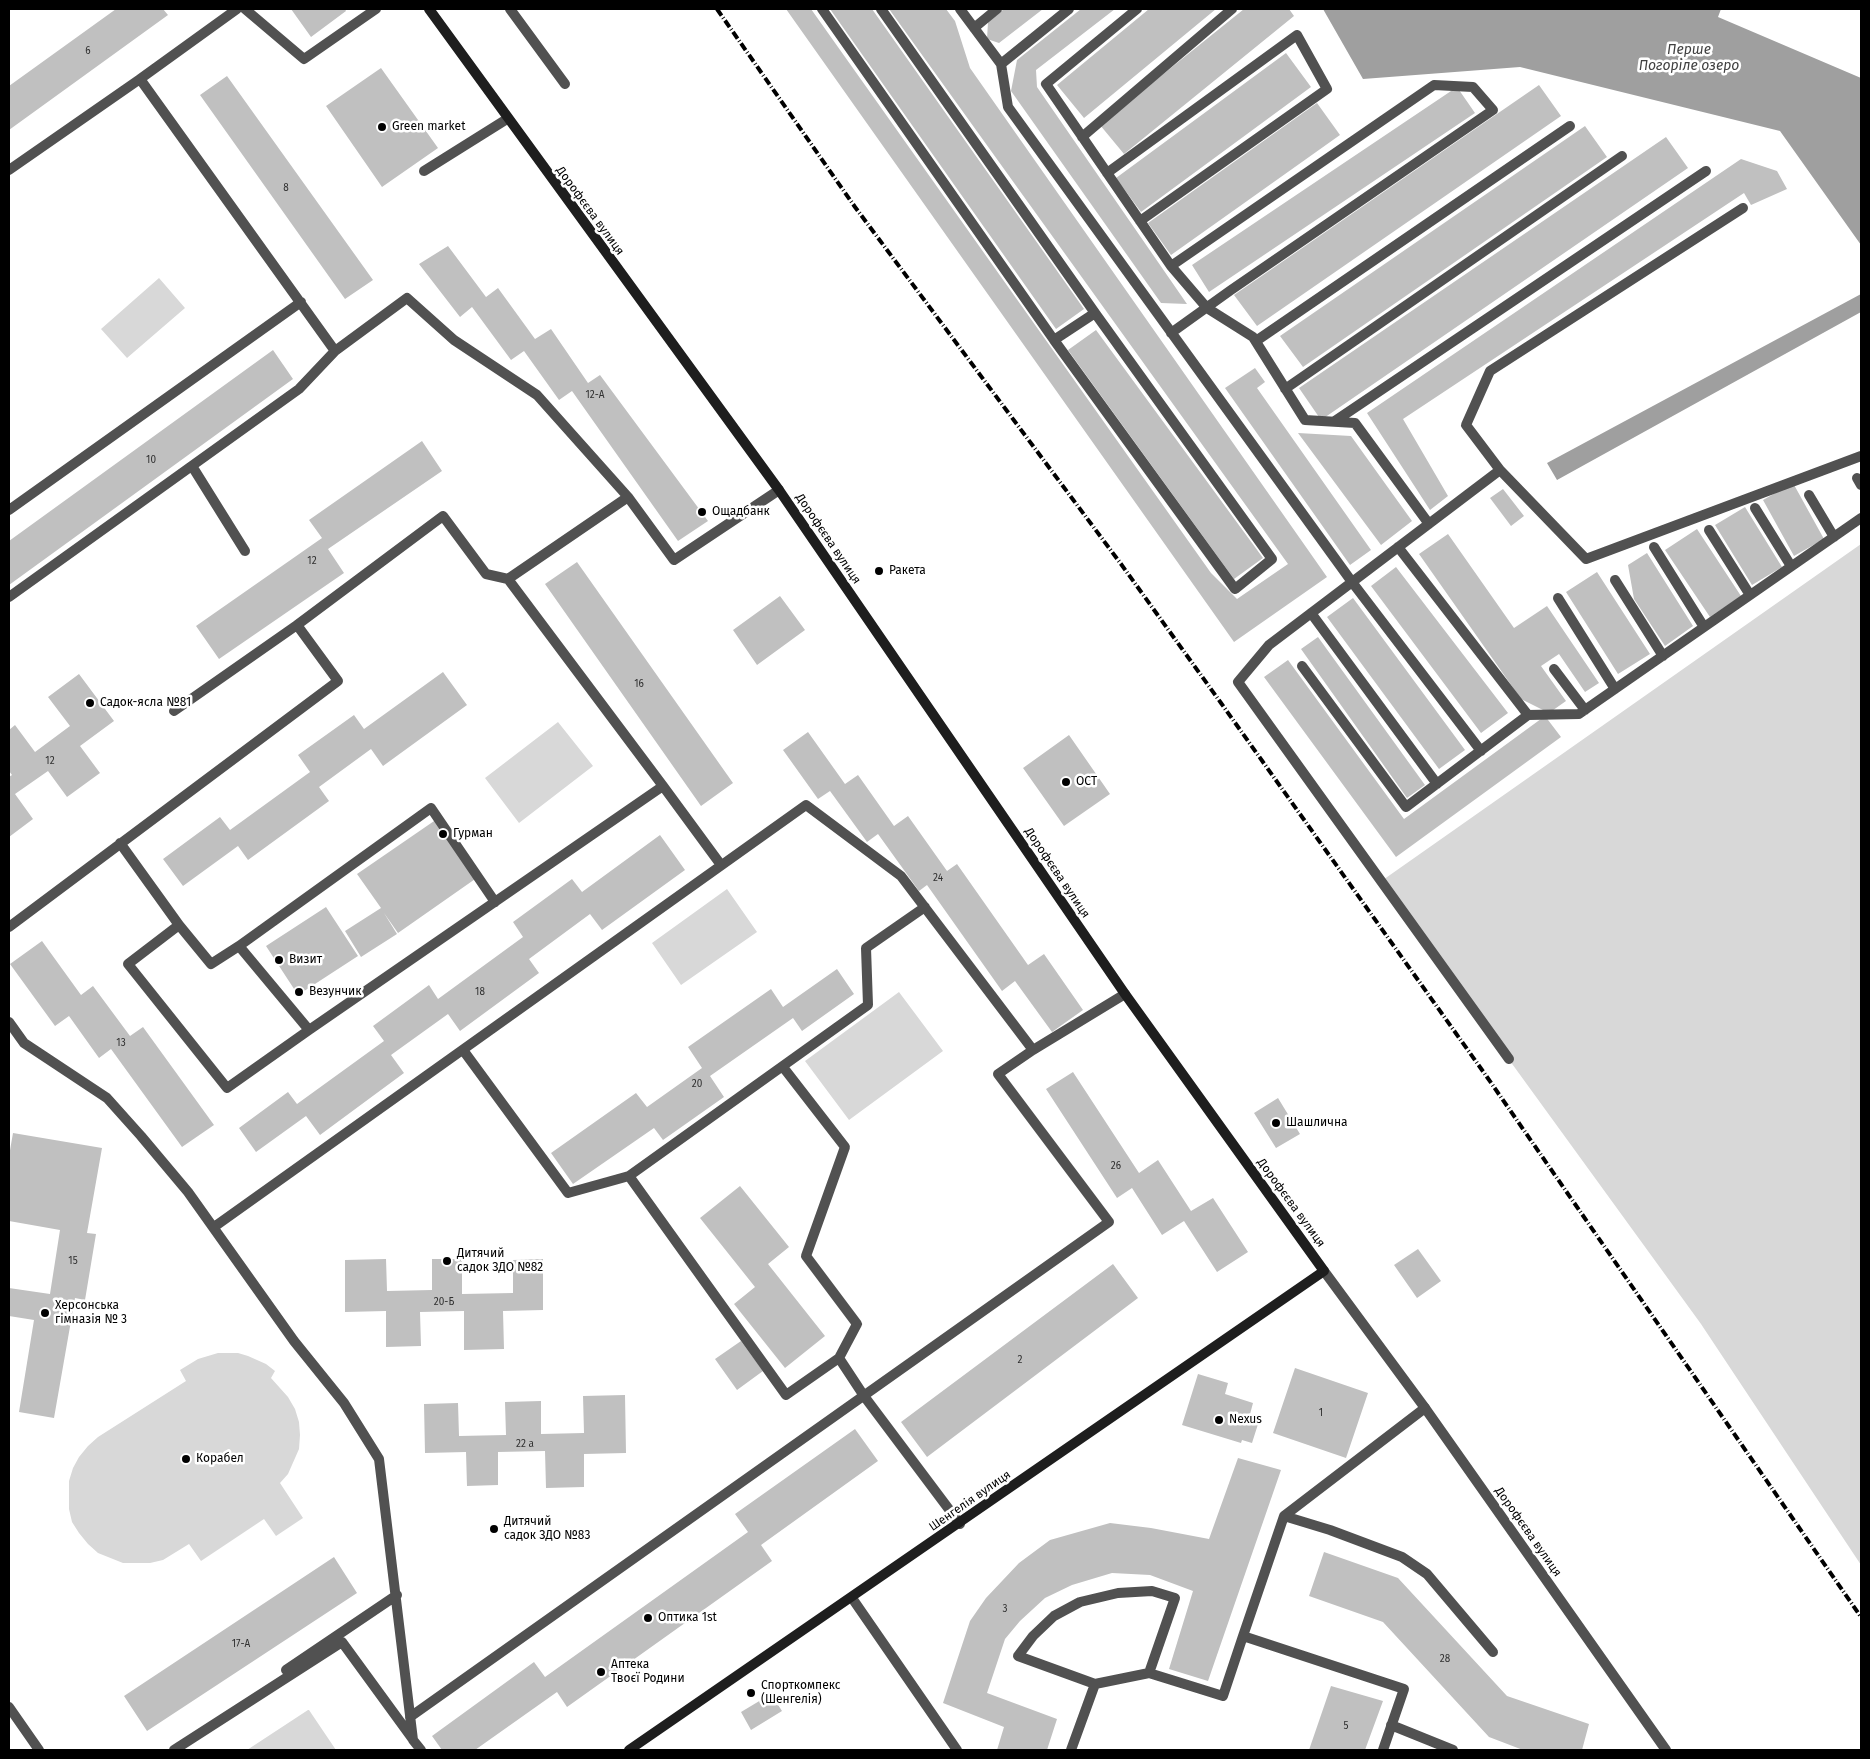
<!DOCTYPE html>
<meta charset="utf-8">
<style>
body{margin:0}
#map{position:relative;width:1870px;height:1759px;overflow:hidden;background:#fff;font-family:"Fira Sans",sans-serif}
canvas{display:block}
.frame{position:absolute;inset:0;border:10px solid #000;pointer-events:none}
</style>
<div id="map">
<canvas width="1870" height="1759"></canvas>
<div class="frame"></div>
</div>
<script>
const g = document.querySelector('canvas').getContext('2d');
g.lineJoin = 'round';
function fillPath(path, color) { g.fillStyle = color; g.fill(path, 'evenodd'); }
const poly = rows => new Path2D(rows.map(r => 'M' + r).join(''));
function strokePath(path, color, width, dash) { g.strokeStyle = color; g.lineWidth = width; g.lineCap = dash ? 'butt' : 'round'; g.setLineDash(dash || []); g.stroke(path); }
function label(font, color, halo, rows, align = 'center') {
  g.font = font + ' "Fira Sans",sans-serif'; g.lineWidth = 5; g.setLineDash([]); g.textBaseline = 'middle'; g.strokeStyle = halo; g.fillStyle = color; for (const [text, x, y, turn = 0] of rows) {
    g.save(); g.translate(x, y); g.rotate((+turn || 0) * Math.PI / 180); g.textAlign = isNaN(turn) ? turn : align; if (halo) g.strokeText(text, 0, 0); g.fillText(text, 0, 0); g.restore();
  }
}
const green = poly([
 [159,278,185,308,127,358,101,329],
 [1861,544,1861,1565,1701,1324,1380,882],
 [558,722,593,766,519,823,485,778],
 [727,889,757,932,681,985,652,943],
 [899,992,943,1051,849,1120,805,1061],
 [218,1353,238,1353,248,1356,266,1364,275,1371,271,1378,288,1397,295,1409,299,1422,300,1435,299,1449,288,1474,280,1483,303,1518,276,1536,264,1519,201,1561,189,1544,163,1560,150,1563,123,1563,98,1553,88,1544,79,1533,72,1522,69,1509,69,1481,73,1468,79,1457,88,1446,98,1437,186,1381,180,1370,198,1359],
 [309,1710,336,1750,247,1750,308,1710]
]);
const water = poly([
 [1323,9,1721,9,1718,17,1861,78,1861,245,1780,131,1520,67,1363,79],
 [1861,294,1861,312,1557,480,1547,463]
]);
const building = poly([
 [116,9,163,9,168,15,9,130,9,86],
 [291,9,345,9,346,11,311,37],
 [786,9,811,9,1211,573,1237,599,1288,564,889,9,946,9,955,21,970,68,1327,577,1234,642],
 [830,9,872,9,1084,309,1056,329],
 [1004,9,1043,9,999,43,987,39,988,22],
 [1081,9,1115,9,1036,70,1037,87,1187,304,1161,303,1011,91,1017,60],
 [1149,9,1216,9,1084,118,1057,85],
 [1244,9,1289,9,1294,16,1124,154,1100,125],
 [1286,53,1311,87,1141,212,1116,178],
 [381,68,438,148,382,187,326,106],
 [227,76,373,280,345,299,200,95],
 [1539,85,1561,116,1257,326,1234,295],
 [1457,87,1475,113,1209,292,1192,265],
 [1317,103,1340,135,1171,255,1148,223],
 [1585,126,1607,157,1303,367,1280,336],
 [1666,137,1688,168,1321,420,1299,388],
 [1741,159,1777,171,1787,189,1751,205,1744,193,1403,419,1448,496,1430,510,1367,413],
 [448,246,486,297,498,288,535,339,551,329,588,383,600,375,708,521,678,541,572,391,559,400,524,351,511,360,472,307,460,317,419,264],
 [1096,330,1263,558,1234,579,1068,350],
 [273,350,293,379,9,585,9,541],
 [1255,368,1265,382,1257,388,1371,550,1350,565,1225,388],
 [1298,433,1351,436,1412,521,1381,545],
 [422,441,442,471,328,549,344,573,219,659,196,626,322,538,309,520],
 [1793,483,1824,539,1794,556,1763,500],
 [1503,489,1524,516,1511,526,1490,498],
 [1745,507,1782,567,1752,585,1715,525],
 [1697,529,1741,596,1710,617,1665,550],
 [1448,534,1514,628,1547,606,1599,683,1585,692,1559,654,1541,666,1566,701,1549,713,1521,699,1419,554],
 [1647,553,1693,626,1665,646,1634,599,1628,565],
 [577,562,733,783,701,806,545,584],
 [1396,567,1508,713,1481,733,1371,586],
 [1597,572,1650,654,1618,674,1566,592],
 [780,596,805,630,757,665,733,630],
 [1353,598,1465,750,1439,769,1327,617],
 [1318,637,1425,785,1407,798,1301,649],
 [1288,660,1404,819,1545,716,1561,737,1396,857,1264,677],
 [443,672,467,705,383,766,371,749,319,787,329,801,248,860,238,846,183,886,163,859,220,817,230,830,310,772,298,755,354,715,364,729],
 [79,674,114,721,80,746,100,773,67,797,48,771,15,794,33,819,9,837,9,777,12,775,9,771,9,730,15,725,35,752,70,726,48,697],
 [808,732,845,784,858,775,894,826,908,816,947,871,957,864,1028,965,1044,954,1083,1010,1052,1032,1015,981,1002,991,927,885,919,891,878,834,867,842,830,791,818,799,783,750],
 [1069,735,1110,794,1064,826,1023,768],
 [437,819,478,877,398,933,384,913,397,934,361,957,345,931,381,908,357,874],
 [660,835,685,870,602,930,590,914,529,959,539,973,460,1031,448,1014,391,1055,404,1073,320,1135,306,1116,256,1152,239,1128,288,1092,297,1104,384,1041,373,1026,429,985,438,999,523,937,513,922,572,879,582,892],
 [326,907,358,956,298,995,266,946],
 [42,941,81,995,93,986,130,1036,143,1027,214,1125,182,1147,111,1049,99,1058,69,1016,55,1026,10,964],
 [837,969,854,994,802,1031,793,1018,710,1076,724,1097,663,1140,654,1128,573,1184,551,1153,636,1093,647,1107,702,1068,688,1047,771,989,783,1007],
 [1073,1072,1139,1173,1158,1160,1191,1211,1213,1198,1248,1252,1217,1272,1184,1221,1162,1235,1132,1188,1117,1198,1046,1089],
 [1278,1098,1300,1134,1276,1148,1254,1113],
 [13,1133,102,1148,87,1233,96,1234,85,1300,75,1298,54,1418,19,1412,34,1320,9,1316,9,1288,50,1294,60,1230,9,1221,9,1156],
 [740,1186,789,1247,768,1264,825,1336,785,1368,734,1304,755,1287,700,1218],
 [1418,1249,1441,1281,1417,1298,1394,1265],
 [386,1259,387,1291,432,1290,432,1259,462,1259,462,1294,513,1293,513,1260,543,1259,543,1310,503,1311,504,1349,464,1350,464,1311,420,1312,421,1346,386,1347,386,1311,345,1312,345,1260],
 [1113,1264,1138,1298,927,1457,901,1422],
 [741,1341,763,1371,737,1390,715,1359],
 [1295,1368,1368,1393,1346,1458,1273,1433],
 [1198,1374,1228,1383,1225,1394,1253,1403,1249,1418,1259,1421,1252,1443,1242,1440,1241,1443,1182,1425],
 [625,1395,626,1453,584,1454,584,1487,546,1488,545,1451,498,1452,498,1485,467,1486,466,1452,425,1453,424,1404,458,1403,459,1436,506,1435,505,1402,541,1401,541,1434,584,1433,583,1396],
 [855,1429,878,1461,761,1545,772,1561,567,1707,557,1692,475,1750,442,1750,432,1736,534,1662,545,1677,748,1532,735,1514],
 [1238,1458,1281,1470,1208,1681,1169,1669,1193,1591,1150,1575,1112,1573,1072,1585,1045,1598,1020,1621,1005,1639,987,1693,1057,1719,1047,1750,997,1750,1004,1727,943,1703,970,1621,986,1598,1019,1563,1050,1540,1110,1523,1151,1528,1209,1539],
 [1324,1552,1398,1578,1507,1696,1589,1724,1582,1750,1523,1750,1489,1737,1383,1622,1309,1596],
 [334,1557,357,1593,147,1731,124,1696],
 [1331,1686,1383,1701,1365,1750,1309,1750],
 [771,1694,782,1711,751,1730,741,1712]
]);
const lane = poly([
 [822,9,1054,340,1095,313,881,9],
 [960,9,1001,64],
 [1069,9,1001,64,1008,107,1352,582,1481,751],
 [1137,9,1046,84,1171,266,1207,308,1253,337,1305,420,1355,423,1429,524],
 [974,28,997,9],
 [1082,137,1232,9],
 [424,171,507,119],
 [1107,173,1297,35,1327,89,1140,221],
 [1743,208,1490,371,1466,425,1500,470,1586,559,1861,456],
 [1171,266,1434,85,1473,87,1493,110,1231,290,1171,333],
 [1054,340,1235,589,1272,559,1095,313],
 [1256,341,1570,126],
 [1285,389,1622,156],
 [1335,421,1706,171],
 [1500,470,1269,645,1238,682,1509,1059],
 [1857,478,1861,485],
 [1809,495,1834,537],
 [1755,508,1791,566],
 [1709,530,1750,595],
 [1398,547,1528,715,1579,714,1861,518],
 [1654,547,1704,627],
 [1615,580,1663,656],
 [1558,598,1615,689],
 [1311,613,1437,784],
 [1302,666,1406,807,1528,715],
 [1554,669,1585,710],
 [1284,1516,1425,1408],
 [852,1598,957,1750],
 [1243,1636,1284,1516,1330,1530,1402,1557,1427,1574,1493,1652],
 [1095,1684,1018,1656,1033,1636,1054,1616,1080,1602,1118,1593,1152,1591,1175,1598,1149,1673],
 [1391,1725,1453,1750],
 [1071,1750,1095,1684,1149,1673,1223,1696,1243,1636,1404,1689,1383,1750]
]);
const street = poly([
 [237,9,140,79,335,351,407,298,454,340,537,395,628,497],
 [245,9,304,59,376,9],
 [510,9,565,84],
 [9,170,140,79],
 [192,466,245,551],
 [9,510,301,302],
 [9,597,299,389,335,351],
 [174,711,297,625],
 [120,843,179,925,211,964,239,946,431,808,495,902],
 [721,865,663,786,508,579,628,497,674,560,779,490],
 [925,907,866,948,868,1005,629,1176,786,1395,839,1358,864,1396,960,1524],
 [179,925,128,964,227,1088,309,1030,663,786],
 [9,927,338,681,297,625,443,516,486,574,508,579],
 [239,946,309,1030],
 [9,1022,24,1043,107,1098,141,1136,188,1192,294,1341,344,1403,379,1459,413,1740,421,1750],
 [463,1050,568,1193,629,1176],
 [783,1067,845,1147,806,1256,857,1324,839,1358],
 [214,1227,806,805,901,876,1033,1050,1125,994],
 [1324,1271,1425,1408,1666,1750],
 [286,1670,397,1595],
 [9,1707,39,1750],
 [410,1717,1109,1222,998,1074,1033,1050],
 [174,1750,342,1642,412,1738]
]);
const secondary = poly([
 [429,9,779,490,1125,994,1324,1271,629,1750]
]);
const rail = poly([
 [717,9,855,207,1121,564,1221,703,1487,1077,1861,1617]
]);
const markers = [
 [382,127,5,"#000"],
 [702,512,5,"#000"],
 [879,571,5,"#000"],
 [90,703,5,"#000"],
 [1066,782,5,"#000"],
 [443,834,5,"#000"],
 [279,960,5,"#000"],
 [299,992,5,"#000"],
 [1276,1123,5,"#000"],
 [447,1261,5,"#000"],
 [45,1313,5,"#000"],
 [1219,1420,5,"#000"],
 [186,1459,5,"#000"],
 [494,1529,5,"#000"],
 [648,1618,5,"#000"],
 [601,1672,5,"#000"],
 [751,1693,5,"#000"]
];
const numberNames = [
 ["6",88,51],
 ["8",286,188],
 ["12-А",595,395],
 ["10",151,460],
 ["12",312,561],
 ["16",639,684],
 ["12",50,761],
 ["24",938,878],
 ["18",480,992],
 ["13",121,1043],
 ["20",697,1084],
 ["26",1116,1166],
 ["15",73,1261],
 ["20-Б",444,1302],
 ["2",1020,1360],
 ["1",1321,1413],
 ["22 а",525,1444],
 ["3",1005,1609],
 ["17-А",241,1644],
 ["28",1445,1659],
 ["5",1346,1726]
];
const poiNames = [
 ["Green market",392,127],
 ["Ощадбанк",712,512],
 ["Ракета",889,571],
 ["Садок-ясла №81",100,703],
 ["ОСТ",1076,782],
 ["Гурман",453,834],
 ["Визит",289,960],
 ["Везунчик",309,992],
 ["Шашлична",1286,1123],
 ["Дитячий",457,1254],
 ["садок ЗДО №82",457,1268],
 ["Херсонська",55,1306],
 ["гімназія № 3",55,1320],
 ["Nexus",1229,1420],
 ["Корабел",196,1459],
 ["Дитячий",504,1522],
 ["садок ЗДО №83",504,1536],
 ["Оптика 1st",658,1618],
 ["Аптека",611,1665],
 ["Твоєї Родини",611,1679],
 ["Спорткомпекс",761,1686],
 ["(Шенгелія)",761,1700]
];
const streetNames = [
 ["Дорофєєва вулиця",590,211,54],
 ["Дорофєєва вулиця",828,539,56],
 ["Дорофєєва вулиця",1057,873,56],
 ["Дорофєєва вулиця",1291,1203,54],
 ["Шенгелія вулиця",970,1501,-35],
 ["Дорофєєва вулиця",1528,1532,55]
];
const waterNames = [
 ["Перше",1689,50],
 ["Погоріле озеро",1689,66]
];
fillPath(green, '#d8d8d8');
fillPath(water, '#9f9f9f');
fillPath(building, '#c0c0c0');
strokePath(lane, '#515151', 10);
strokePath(street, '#515151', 10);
strokePath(secondary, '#1e1e1e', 10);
strokePath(rail, '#000', 4, [8, 2.5, 1, 2.5]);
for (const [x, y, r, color] of markers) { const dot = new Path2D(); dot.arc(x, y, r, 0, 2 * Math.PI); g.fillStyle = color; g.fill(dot); strokePath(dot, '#fff', 2); }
label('10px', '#303030', null, numberNames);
label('12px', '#000', '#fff', poiNames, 'left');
label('12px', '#000', '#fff', streetNames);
label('italic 14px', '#404040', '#fff', waterNames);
</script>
